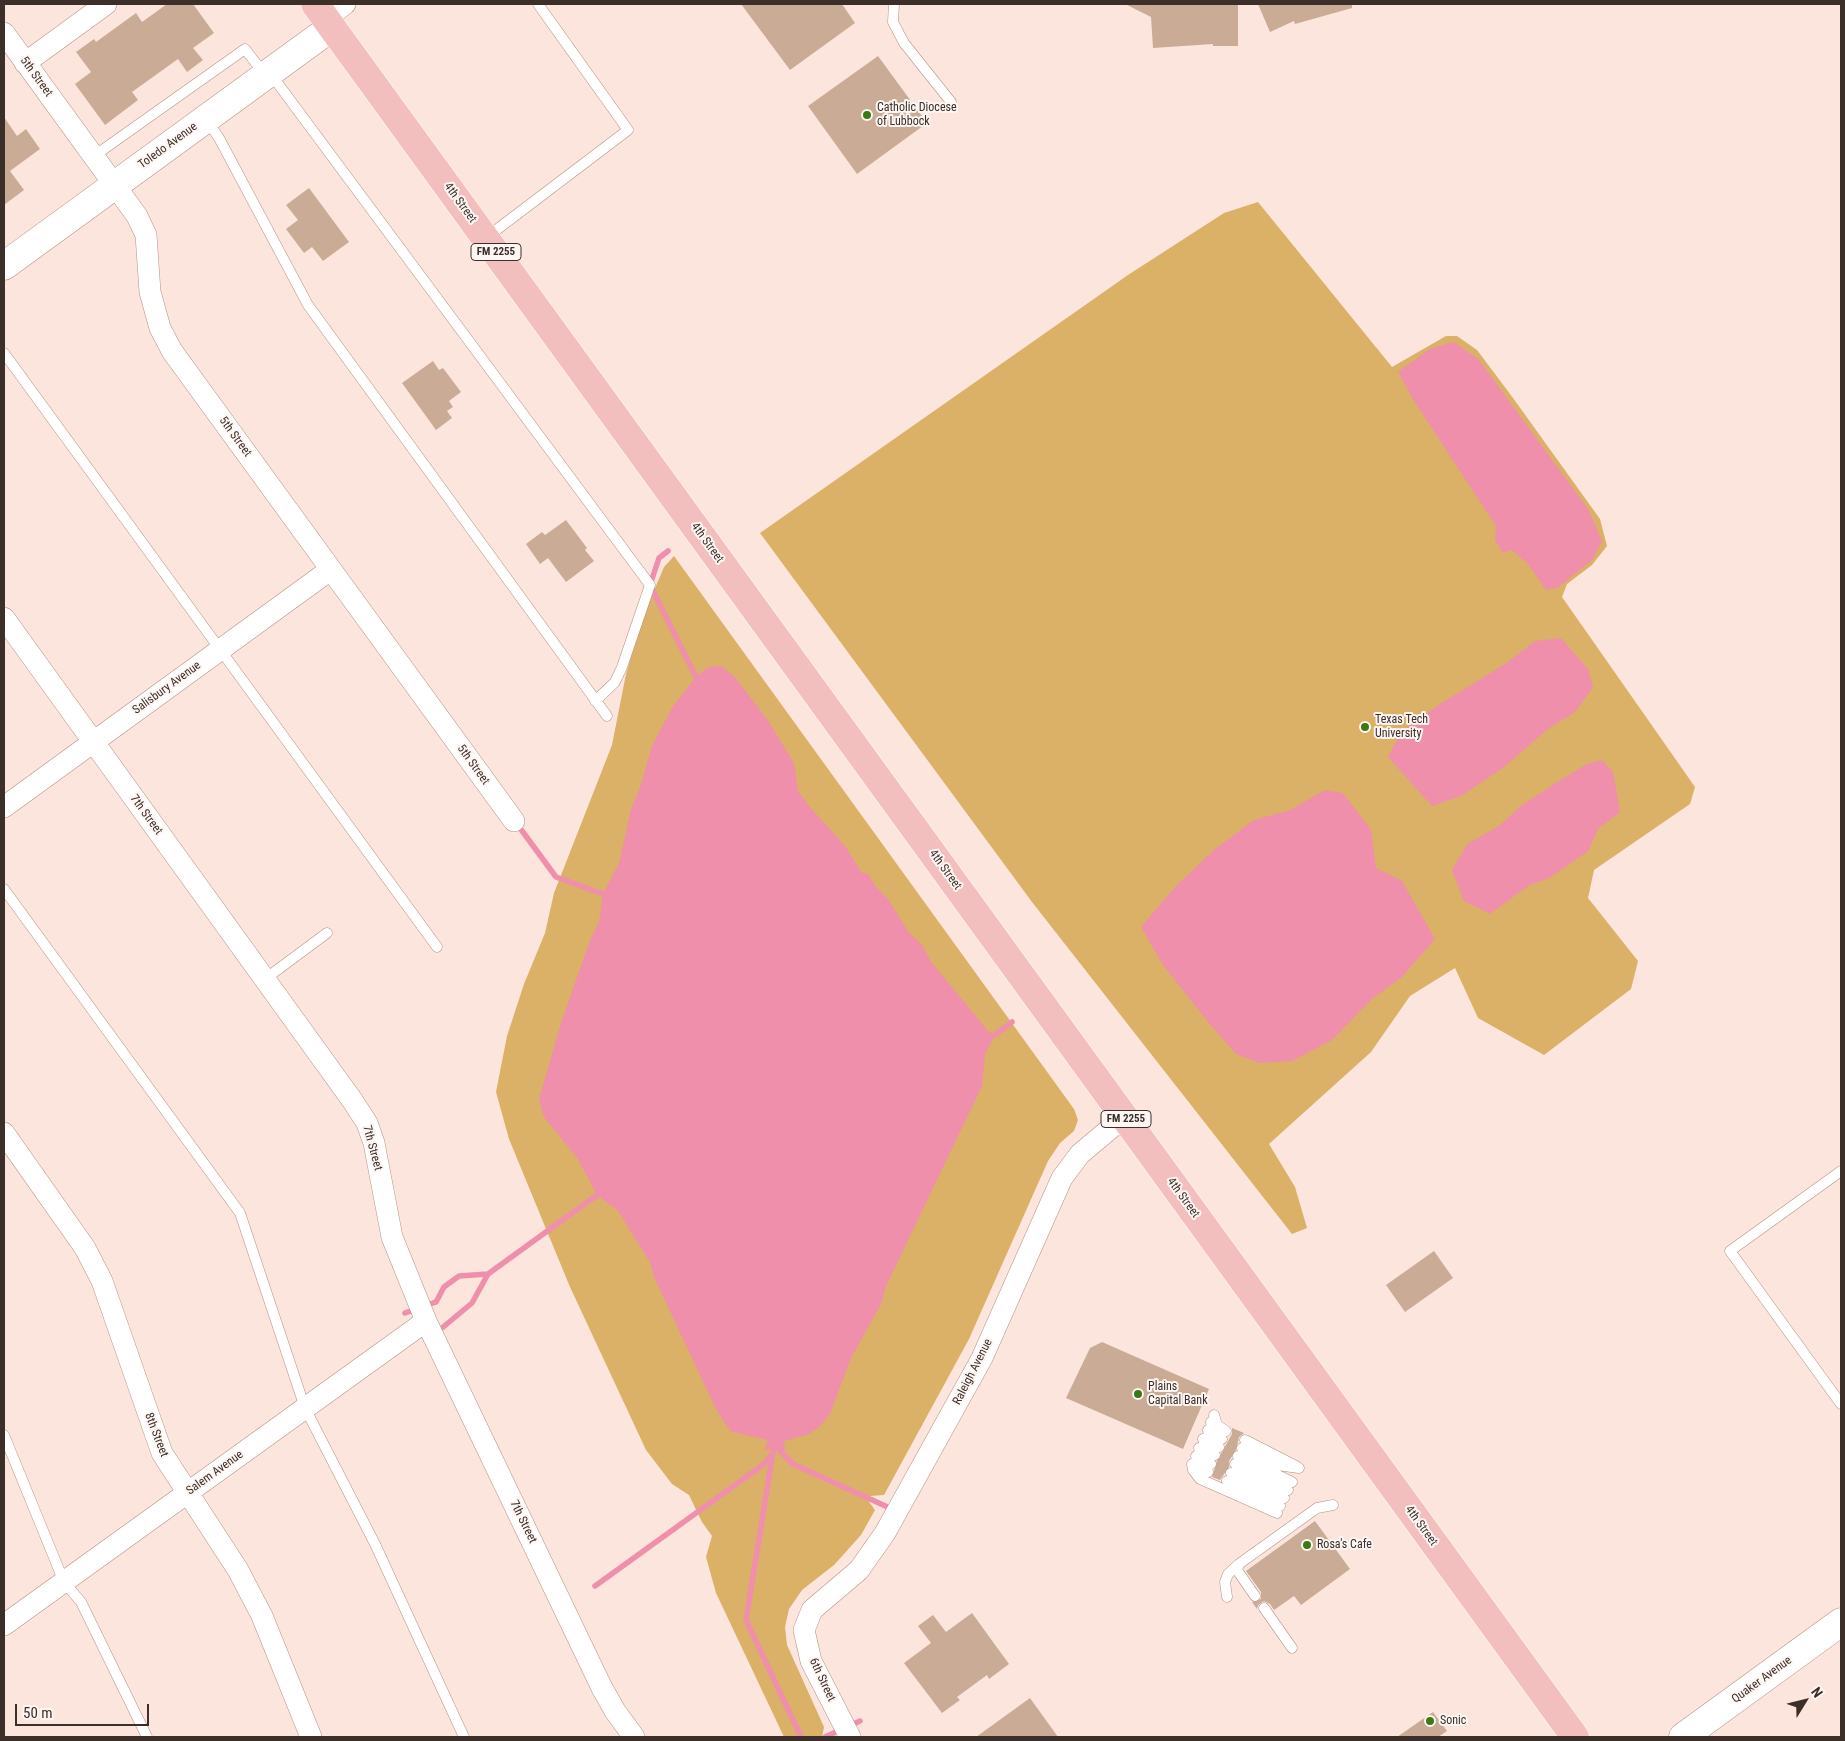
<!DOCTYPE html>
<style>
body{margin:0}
#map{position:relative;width:1845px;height:1741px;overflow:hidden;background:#fce5dc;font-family:"Roboto Condensed",sans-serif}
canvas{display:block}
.frame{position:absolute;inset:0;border:5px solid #3c2e29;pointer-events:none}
.north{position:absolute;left:1780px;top:1676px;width:50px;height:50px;-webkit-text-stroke:4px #fdf6f3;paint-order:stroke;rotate:54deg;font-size:14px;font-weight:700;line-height:20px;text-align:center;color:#3c2e29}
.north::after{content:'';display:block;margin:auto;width:18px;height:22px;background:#3c2e29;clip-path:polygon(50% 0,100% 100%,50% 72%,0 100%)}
.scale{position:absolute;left:15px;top:1704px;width:134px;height:22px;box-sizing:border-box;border:2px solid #3c2e29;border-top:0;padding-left:6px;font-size:15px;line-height:18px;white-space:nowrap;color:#3c2e29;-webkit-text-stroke:4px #fdf6f3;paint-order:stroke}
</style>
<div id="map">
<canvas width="1845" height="1741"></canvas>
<div class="frame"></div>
<div class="north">N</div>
<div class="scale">50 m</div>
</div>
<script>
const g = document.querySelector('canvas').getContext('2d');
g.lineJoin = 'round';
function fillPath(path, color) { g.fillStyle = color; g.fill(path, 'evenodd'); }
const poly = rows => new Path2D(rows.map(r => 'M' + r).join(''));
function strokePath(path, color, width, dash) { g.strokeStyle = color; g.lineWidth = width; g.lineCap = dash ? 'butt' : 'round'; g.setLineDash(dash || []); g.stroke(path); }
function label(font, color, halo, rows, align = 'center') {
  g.font = font + ' "Roboto Condensed",sans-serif'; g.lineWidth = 4; g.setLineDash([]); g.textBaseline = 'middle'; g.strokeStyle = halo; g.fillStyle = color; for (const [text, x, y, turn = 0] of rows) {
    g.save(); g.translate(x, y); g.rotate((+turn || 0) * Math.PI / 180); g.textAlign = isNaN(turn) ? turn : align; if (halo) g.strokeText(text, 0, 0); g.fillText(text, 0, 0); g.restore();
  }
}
const green = poly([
 [1258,202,1392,367,1446,336,1457,336,1477,350,1513,398,1600,519,1607,546,1592,565,1567,584,1562,597,1695,787,1690,804,1594,870,1588,898,1638,961,1631,989,1544,1055,1478,1018,1455,968,1410,996,1371,1052,1269,1144,1295,1187,1307,1228,1292,1234,1032,902,760,533,1128,275,1224,213],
 [674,556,1074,1109,1078,1120,1074,1131,1060,1143,1048,1161,969,1339,884,1495,870,1496,867,1499,875,1510,861,1535,834,1565,802,1590,789,1609,785,1627,787,1645,824,1727,822,1737,784,1737,716,1593,706,1557,712,1536,702,1522,689,1495,672,1484,646,1450,570,1287,509,1139,496,1092,507,1036,524,984,545,933,554,893,612,745,626,674,642,619,664,567]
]);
const water = poly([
 [1454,342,1479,360,1588,509,1602,541,1593,559,1559,587,1546,590,1528,564,1512,550,1503,553,1495,540,1496,526,1414,401,1398,372,1430,349],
 [1561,638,1588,669,1593,687,1575,712,1549,728,1504,767,1461,796,1432,806,1388,757,1401,732,1440,704,1505,664,1535,641],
 [721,666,735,677,769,722,794,763,798,791,809,806,845,846,862,873,868,874,876,887,888,899,909,933,921,944,932,963,988,1031,995,1035,985,1054,982,1086,886,1286,881,1304,851,1358,830,1414,819,1427,809,1434,784,1441,785,1451,780,1451,764,1449,768,1440,732,1432,726,1425,715,1407,675,1322,654,1277,650,1262,618,1211,597,1195,578,1159,544,1117,539,1099,561,1023,590,940,599,922,603,894,619,863,631,809,640,788,652,746,673,706,696,677,708,667],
 [1602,760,1613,772,1620,812,1598,829,1588,851,1551,877,1528,886,1490,914,1464,901,1452,870,1467,844,1499,826,1522,805,1562,779,1587,764],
 [1325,790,1343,793,1371,830,1376,868,1402,881,1435,939,1402,977,1373,998,1332,1040,1292,1061,1259,1063,1236,1054,1208,1022,1163,965,1141,927,1175,887,1215,849,1254,820,1290,810]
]);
const stream = poly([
 [668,551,659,558,650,585,696,677],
 [517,824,556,877,603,894],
 [995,1035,1012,1022],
 [405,1313,436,1302,444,1287,459,1276,488,1274,597,1195],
 [436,1333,472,1303,488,1274],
 [780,1451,793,1464,892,1509],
 [773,1452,746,1620,801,1737],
 [595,1586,764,1464,771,1455],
 [825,1737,860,1721]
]);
const building = poly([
 [167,4,193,4,214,33,193,48,203,60,187,72,178,59,132,92,138,100,105,125,75,84,91,72,76,52,94,39,96,42,136,13,142,22],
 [741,4,842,4,855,23,790,70],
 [1125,4,1238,4,1238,46,1213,46,1213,44,1153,48,1151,17],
 [1258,4,1352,4,1352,8,1295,24,1294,21,1270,32],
 [878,56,927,123,857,174,808,106],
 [4,117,17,136,26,129,40,149,10,171,24,190,4,205],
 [309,188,349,242,323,261,312,247,304,253,286,229,298,220,286,205],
 [433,361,439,370,443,368,461,392,449,401,453,407,447,411,452,418,436,430,402,383],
 [566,520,587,548,585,550,594,561,566,582,548,558,540,564,526,544,542,532,545,535],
 [1434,1251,1453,1278,1405,1312,1386,1285],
 [1102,1342,1209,1389,1183,1449,1066,1398,1090,1348],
 [1232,1428,1244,1433,1239,1437,1236,1450,1229,1461,1229,1467,1220,1480,1212,1477,1217,1461,1232,1434],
 [1315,1521,1350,1569,1301,1605,1294,1596,1274,1610,1270,1604,1264,1601,1258,1605,1257,1609,1252,1602,1261,1599,1261,1592,1246,1571],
 [972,1613,1009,1664,989,1679,987,1675,957,1697,960,1700,942,1713,904,1663,931,1643,918,1626,933,1615,946,1632],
 [1030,1698,1058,1737,976,1737],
 [1433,1712,1447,1731,1438,1737,1397,1737]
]);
const lane = poly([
 [894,4,893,22,904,43,951,102],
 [270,73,650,585,622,667,615,682,595,701],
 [206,119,219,138,308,305,607,716],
 [94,156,245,49,265,75],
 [487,237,628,130,538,4],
 [4,353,437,947],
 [4,889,240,1213,305,1408,375,1544,464,1737],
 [265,979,327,933],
 [1841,1171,1730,1251,1841,1404],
 [1214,1415,1217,1425,1226,1431],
 [1211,1422,1213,1432,1222,1439],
 [1208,1430,1210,1441,1219,1447],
 [4,1435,64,1582,81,1602,147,1737],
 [1203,1439,1206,1448,1215,1455],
 [1245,1440,1296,1466],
 [1199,1448,1202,1458,1211,1464],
 [1242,1448,1277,1465,1299,1468],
 [1196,1456,1199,1466,1208,1472],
 [1238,1456,1292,1482],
 [1192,1464,1193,1470,1200,1479,1277,1513],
 [1235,1464,1288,1490],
 [1231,1473,1284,1498],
 [1227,1481,1280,1506],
 [1255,1596,1237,1570,1239,1564,1317,1508,1333,1505],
 [1227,1597,1225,1582,1228,1574,1239,1564],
 [1264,1608,1292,1648]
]);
const street = poly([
 [326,18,345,4],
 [4,33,137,216,146,235,150,292,160,328,172,351,514,821],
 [25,63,106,4],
 [4,618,352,1100,367,1123,374,1143,392,1237,426,1321,602,1688,615,1711,634,1737],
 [4,807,330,570],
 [4,1133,85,1248,102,1281,162,1453,238,1570,262,1616,311,1737],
 [4,1625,426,1321],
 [850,1737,811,1661,804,1630,812,1610,859,1570,885,1533,982,1358,1062,1178,1080,1154,1124,1117]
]);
const secondary = poly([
 [4,266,332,27],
 [1683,1737,1841,1622]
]);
const primary = poly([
 [315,4,1575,1737]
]);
const markers = [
 [867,115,5,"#397916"],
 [1365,727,5,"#397916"],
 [1138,1394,5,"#397916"],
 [1307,1545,5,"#397916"],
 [1430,1721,5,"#397916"]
];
const shields = [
 [496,252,50],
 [1126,1119,50]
];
const shieldNames = [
 ["FM 2255",496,252],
 ["FM 2255",1126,1119]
];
const streetNames = [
 ["5th Street",36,77,54],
 ["Toledo Avenue",168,146,-36],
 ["4th Street",460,203,54],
 ["5th Street",235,437,54],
 ["4th Street",707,543,54],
 ["Salisbury Avenue",167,688,-36],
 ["5th Street",473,765,54],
 ["7th Street",146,815,54],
 ["4th Street",945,870,54],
 ["7th Street",372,1148,75],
 ["4th Street",1183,1198,54],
 ["Raleigh Avenue",973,1372,-63],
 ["8th Street",156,1435,69],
 ["Salem Avenue",215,1473,-36],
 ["7th Street",523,1522,64],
 ["4th Street",1421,1526,54],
 ["6th Street",822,1680,65],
 ["Quaker Avenue",1762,1680,-36]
];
const poiNames = [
 ["Catholic Diocese",877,108],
 ["of Lubbock",877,122],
 ["Texas Tech",1375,720],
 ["University",1375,734],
 ["Plains",1148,1387],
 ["Capital Bank",1148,1401],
 ["Rosa's Cafe",1317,1545],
 ["Sonic",1440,1721]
];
fillPath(green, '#dbb067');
fillPath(water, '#ef8fab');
strokePath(stream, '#ef8fab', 5.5);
fillPath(building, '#caac96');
strokePath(lane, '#b49184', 11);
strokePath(street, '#b49184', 22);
strokePath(secondary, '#b49184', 29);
strokePath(primary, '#fff', 29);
strokePath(lane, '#fff', 10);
strokePath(street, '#fff', 21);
strokePath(secondary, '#fff', 28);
strokePath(primary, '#f2bfbe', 28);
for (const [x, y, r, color] of markers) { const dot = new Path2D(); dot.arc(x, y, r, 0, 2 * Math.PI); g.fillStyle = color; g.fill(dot); strokePath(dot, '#fdf6f3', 2); }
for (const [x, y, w] of shields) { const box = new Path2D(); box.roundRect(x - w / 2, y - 8.5, w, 17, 4); g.fillStyle = '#fdf6f3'; g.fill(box); strokePath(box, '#3c2e29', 1); }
label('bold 11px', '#3c2e29', null, shieldNames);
label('12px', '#3c2e29', '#fdf6f3', streetNames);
label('12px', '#3c2e29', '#fdf6f3', poiNames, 'left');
</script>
